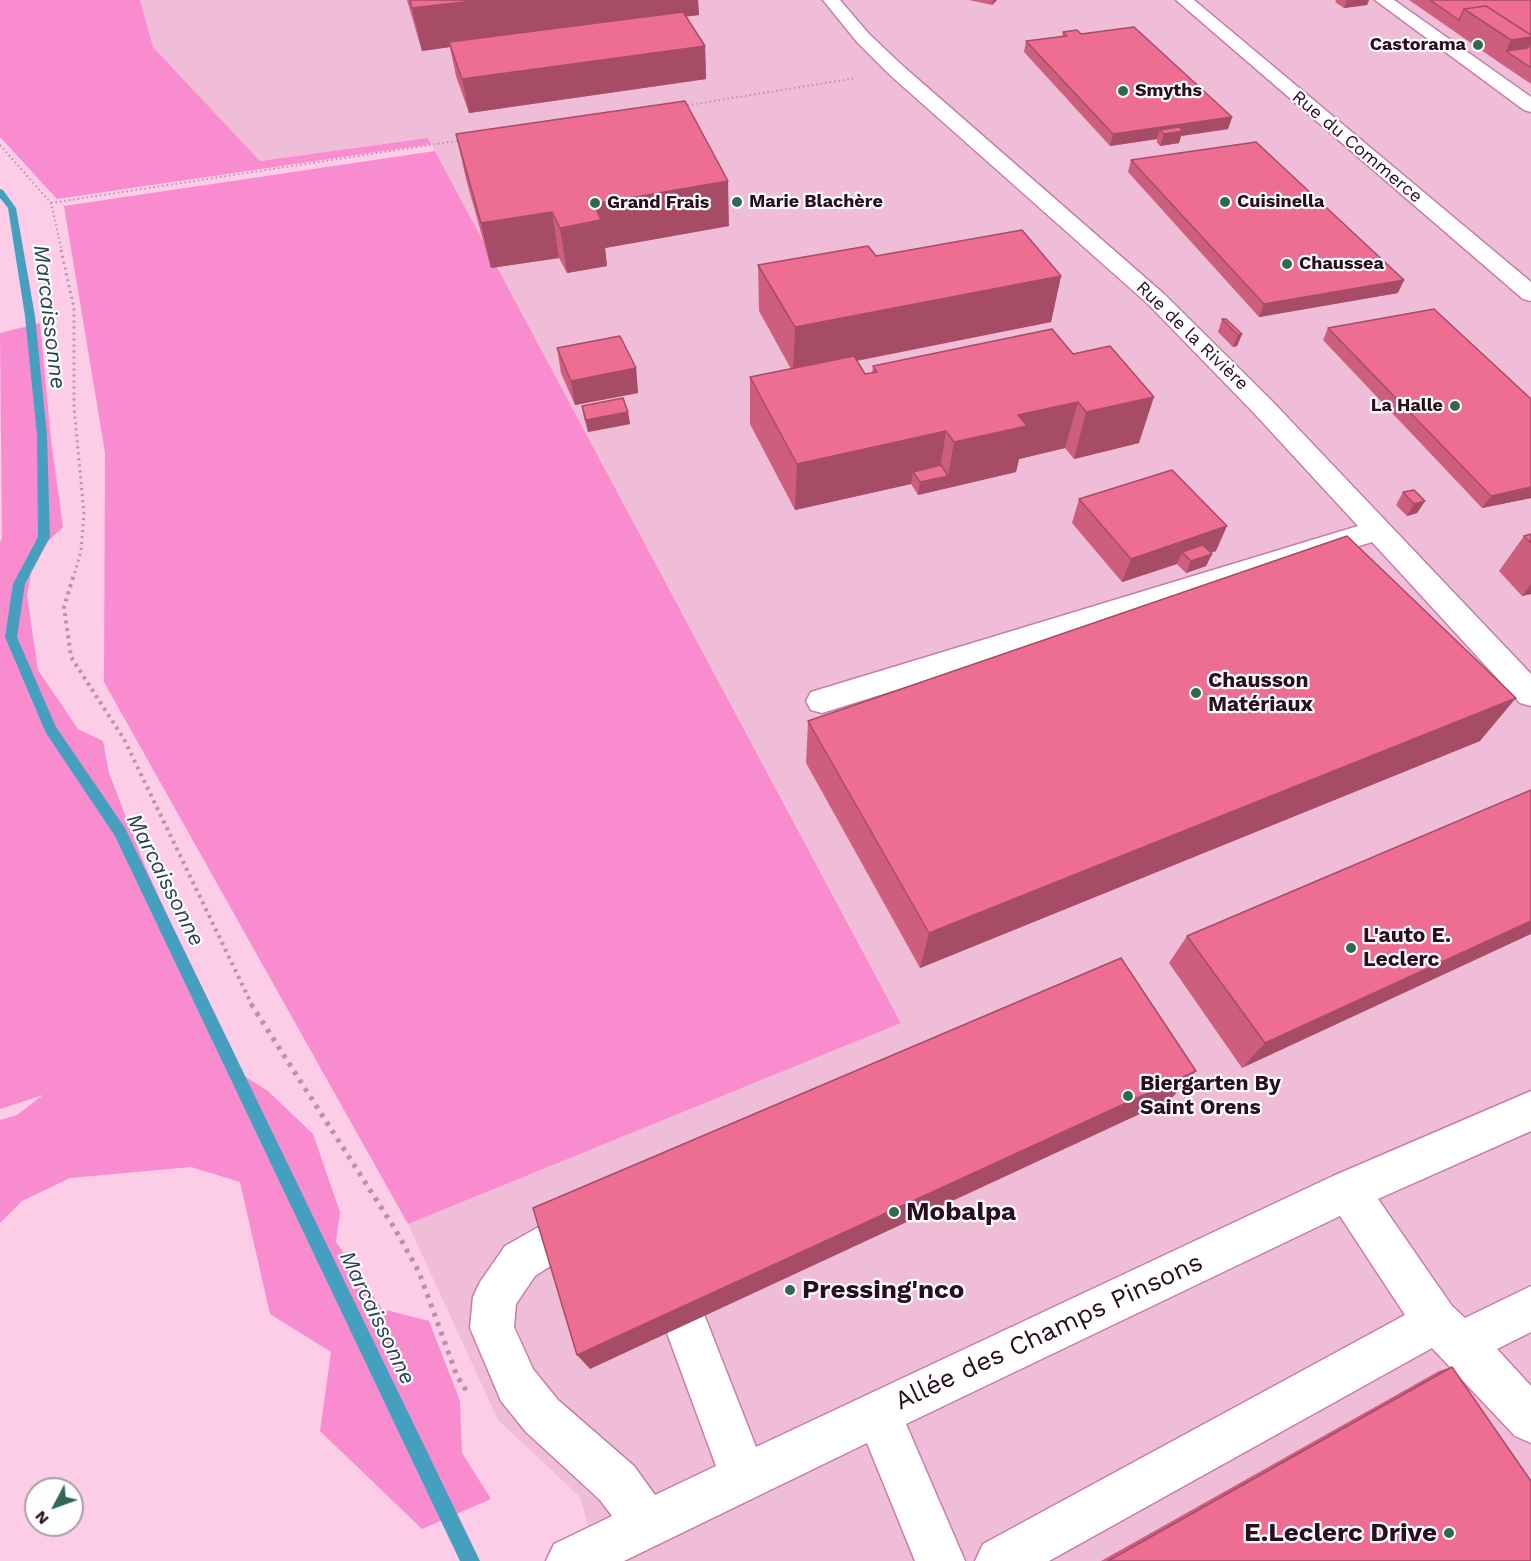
<!DOCTYPE html>
<meta charset="utf-8">
<style>
body{margin:0}
#map{position:relative;width:1531px;height:1561px;overflow:hidden;background:#fdcde8;font-family:"Work Sans",sans-serif}
canvas{display:block}
.north{position:absolute;left:24px;top:1477px;width:60px;height:60px;box-sizing:border-box;background:#fefefe;border:2px solid #a99ea5;border-radius:50%;rotate:229deg;font-size:16px;font-weight:700;line-height:24px;text-align:center;color:#290e1f}
.north::after{content:'';display:block;margin:auto;width:21px;height:27px;background:#306951;clip-path:polygon(50% 0,100% 100%,50% 72%,0 100%)}
</style>
<div id="map">
<canvas width="1531" height="1561"></canvas>
<div class="north">N</div>
</div>
<script>
const c = document.querySelector('canvas').getContext('2d');
c.lineJoin = 'round';
function fillPath(path, color) { c.fillStyle = color; c.fill(path, 'evenodd'); }
function stroke(path, color, width, dash) { c.strokeStyle = color; c.lineWidth = width; c.lineCap = dash ? 'butt' : 'round'; c.setLineDash(dash || []); c.stroke(path); }
function label(font, color, halo, rows, align = 'center') {
  c.font = font + ' "Work Sans",sans-serif'; c.lineWidth = 4.5; c.setLineDash([]); c.textBaseline = 'middle'; c.strokeStyle = halo; c.fillStyle = color; for (const [text, x, y, turn = 0] of rows) {
    c.save(); c.translate(x, y); c.rotate((+turn || 0) * Math.PI / 180); c.textAlign = isNaN(turn) ? turn : align; if (halo) c.strokeText(text, 0, 0); c.fillText(text, 0, 0); c.restore();
  }
}
const built = new Path2D(`
 M140 0H1531V1561H598L580 1497 498 1420 408 1224 901 1022 428 138 260 161 153 47Z`);
const green = new Path2D(`
 M0 0H140L153 47 260 161 428 138 431 144 57 199 0 137Z
 M435 151 901 1023 408 1224 104 682 105 453 64 206Z
 M40 323 51 440 63 527 34 555 27 596 38 670 78 729 103 741 109 773 145 866 238 1072 268 1091 313 1134 340 1212 336 1242 382 1309 429 1321 460 1401 462 1453 491 1499 422 1529 320 1431 331 1352 270 1314 240 1182 191 1167 70 1178 22 1201 0 1223V1120L17 1115 43 1095 0 1109V543L2 538 0 333Z`);
const stream = new Path2D(`
 M0 189 3 190 16 208 35 316 47 435 50 537 25 584 17 637 56 727 125 828 480 1561H460L115 836 46 733 5 637 13 584 38 537 37 435 25 316 8 208 0 198Z`);
const pathFar3 = new Path2D(`
 M683 106 856 78
 M0 145 51 203 62 252
 M51 203 462 140`);
const pathFar2 = new Path2D(`
 M61 250 74 308V406L84 514 81 551 73 579`);
const pathFar1 = new Path2D(`
 M73 577 64 607 71 657 124 739 252 1005`);
const path = new Path2D(`
 M251 1004 395 1229 419 1272 457 1376 469 1395`);
const minor = new Path2D(`
 M823 0H840L869 34 904 67 1164 294 1271 400 1531 674V706L1520 703 1372 542 822 713 811 710 806 701 811 692 1358 526 1253 412 1148 304 890 75 857 42Z
 M1176 0H1194L1531 282V301L1523 299Z
 M1375 0H1394L1531 97V112L1524 110Z
 M1531 1091V1131L1378 1199 1452 1306 1465 1318 1531 1286V1332L1497 1349 1531 1386V1443L1515 1436 1432 1348 1049 1561H975L983 1544 1405 1315 1340 1216 906 1424 965 1561H915L867 1443 624 1561H546L554 1544 612 1516 600 1500 526 1432 501 1401 470 1328 473 1297 480 1282 505 1246 551 1220 566 1226 572 1241 566 1256 535 1276 516 1304 514 1327 533 1369 558 1400 634 1466 655 1495 716 1466 664 1325 670 1309 686 1303 702 1309 756 1447 1333 1176Z`);
const wall = new Path2D(`
 M407 0H698L699 15 686 16 705 46 706 79 469 113 456 76 450 47 422 51Z
 M969 0H997L992 5Z
 M1336 0H1369L1367 5 1344 8 1335 2Z
 M1409 0H1531V84L1500 63Z
 M1063 32 1081 34 1232 117 1228 129 1181 136 1179 143 1160 146 1157 142V139L1110 146 1024 52 1026 41 1062 36Z
 M456 134 729 226 605 248 607 266 567 273 559 258 491 268 466 179Z
 M1131 160 1398 293 1259 317 1128 172Z
 M876 256 1061 276 1051 322 857 361 865 374 872 373 873 366 1052 329 1139 443 1074 459 1065 448 1019 459 1016 472 918 495 911 484 795 510 750 424V377L791 369 759 311 758 265Z
 M1222 319 1242 334 1237 346 1233 347 1218 332Z
 M1328 328 1531 399V498L1482 508 1323 340Z
 M557 348 636 368 638 393 575 405 561 373Z
 M582 406 628 412 630 424 588 432 584 418Z
 M1403 492 1425 501 1417 513 1407 516 1396 505Z
 M1079 499 1216 551 1210 553 1212 554 1206 566 1186 573 1177 564 1122 582 1072 523Z
 M1531 534V594L1522 596 1499 571 1524 536Z
 M808 721 1480 741 920 968 806 763Z
 M1531 790 1242 1068 1169 963 1187 936Z
 M1452 1367 1531 1561H1101L1439 1371Z`);
const shadedWall = new Path2D(`
 M481 0H698L699 15 451 47 449 42 450 47 422 51 412 8Z
 M993 0H997L992 5Z
 M1347 0H1369L1367 5 1344 8Z
 M1531 37V41L1522 60 1506 51 1511 40Z
 M705 46 706 79 469 113 462 79Z
 M1232 117 1228 129 1181 136 1179 143 1160 146 1164 134 1160 130 1157 139 1110 146 1113 134Z
 M728 181 729 226 605 248 607 266 567 273 560 228 594 204Z
 M552 212 559 258 491 268 481 223Z
 M1061 276 1051 322 793 373 795 327Z
 M1404 280 1398 293 1259 317 1264 304Z
 M1242 334 1237 346 1233 347 1238 335Z
 M636 368 638 393 575 405 571 381Z
 M1154 397 1139 443 1074 459 1086 412Z
 M1078 402 1065 448 1019 459 1016 472 918 495 920 482 948 476 954 442 1018 415Z
 M628 412 630 424 588 432 586 420Z
 M946 431 939 477 913 472 911 484 795 510 797 464Z
 M1531 487V498L1482 508 1491 496Z
 M1425 501 1417 513 1407 516 1414 504Z
 M1227 526 1216 551 1189 560 1182 552 1177 564 1122 582 1131 559Z
 M1212 554 1206 566 1186 573 1191 561Z
 M1531 584V594L1522 596Z
 M1516 698 1480 741 920 968 929 933Z
 M1531 921V934L1242 1068 1265 1043Z
 M1196 1071 1170 1100 590 1369 577 1355Z`);
const building = new Path2D(`
 M410 0H481L412 8Z
 M1430 0H1531V35L1486 6 1464 9 1459 20Z
 M1486 6 1531 35V37L1511 40 1464 9Z
 M683 12 705 46 462 79 449 42Z
 M1134 27 1232 117 1113 134 1026 41 1067 36 1063 32 1077 30 1081 34Z
 M1531 41V68L1506 51 1528 48Z
 M685 101 728 181 594 204 601 220 560 228 552 212 481 223 456 134Z
 M1179 127 1183 131 1164 134 1160 130Z
 M1256 142 1404 280 1264 304 1131 160Z
 M1022 230 1061 276 795 327 758 265 868 246 876 256Z
 M1434 309 1531 399V487L1491 496 1328 328Z
 M1222 319H1226L1242 334 1238 335Z
 M1052 329 1073 354 1110 346 1154 397 1086 412 1078 402 1018 415 1027 426 954 442 946 431 797 464 750 377 854 356 865 374 877 372 873 366Z
 M620 336 636 368 571 381 557 348Z
 M623 398 628 412 586 420 582 406Z
 M941 465 948 476 920 482 913 472Z
 M1172 470 1227 526 1131 559 1079 499Z
 M1414 490 1425 501 1414 504 1403 492Z
 M1531 534V543L1524 536Z
 M1347 536 1516 698 929 933 808 721Z
 M1203 545 1212 554 1191 561 1182 552Z
 M1531 790V921L1265 1043 1187 936Z
 M1121 958 1196 1071 577 1355 533 1208Z
 M1452 1367 1531 1481V1561H1108Z`);
const markers = [
 [1478,45,6,"#306951"],
 [1123,91,6,"#306951"],
 [737,202,6,"#306951"],
 [1225,202,6,"#306951"],
 [595,203,6,"#306951"],
 [1287,264,6,"#306951"],
 [1455,406,6,"#306951"],
 [1196,693,6,"#306951"],
 [1351,948,6,"#306951"],
 [1128,1096,6,"#306951"],
 [894,1212,6,"#306951"],
 [790,1290,6,"#306951"],
 [1449,1533,6,"#306951"]
];
const farPoinames = [
 ["Castorama",1466,45,"right"],
 ["Smyths",1135,91],
 ["Marie Blachère",749,202],
 ["Cuisinella",1237,202],
 ["Grand Frais",607,203],
 ["Chaussea",1299,264],
 ["La Halle",1443,406,"right"]
];
const farStreetnames = [
 ["Rue du Commerce",1357,147,40],
 ["Rue de la Rivière",1192,336,44]
];
const poiNames = [
 ["Chausson",1208,681],
 ["Matériaux",1208,705],
 ["L'auto E.",1363,936],
 ["Leclerc",1363,960],
 ["Biergarten By",1140,1084],
 ["Saint Orens",1140,1108]
];
const waterNames = [
 ["Marcaissonne",49,317,83],
 ["Marcaissonne",165,880,63],
 ["Marcaissonne",377,1318,64]
];
const nearPoinames = [
 ["Mobalpa",906,1212],
 ["Pressing'nco",802,1290],
 ["E.Leclerc Drive",1437,1533,"right"]
];
const nearStreetnames = [
 ["Allée des Champs Pinsons",1049,1332,-25]
];
fillPath(built, '#f0bdd9');
fillPath(green, '#f88cce');
fillPath(stream, '#45a0c0');
stroke(minor, '#c77ea9', 3);
stroke(pathFar3, '#bb91a9', 2, [1.5, 3]);
stroke(pathFar2, '#bb91a9', 3, [2, 4]);
stroke(pathFar1, '#bb91a9', 4, [3, 4.5]);
stroke(path, '#bb91a9', 5, [4, 6]);
fillPath(minor, '#fff');
fillPath(wall, '#cd5e7e');
fillPath(shadedWall, '#a74c66');
fillPath(building, '#ee6d92');
stroke(building, '#a74c66', 1.5);
for (const [x, y, r, color] of markers) { const dot = new Path2D(); dot.arc(x, y, r, 0, 2 * Math.PI); c.fillStyle = color; c.fill(dot); stroke(dot, '#fefefe', 2); }
label('bold 18px', '#290e1f', '#fefefe', farPoinames, 'left');
label('18px', '#290e1f', '#fefefe', farStreetnames);
label('bold 21px', '#290e1f', '#fefefe', poiNames, 'left');
label('italic 22px', '#27444e', '#fefefe', waterNames);
label('bold 26px', '#290e1f', '#fefefe', nearPoinames, 'left');
label('26px', '#290e1f', '#fefefe', nearStreetnames);
</script>
